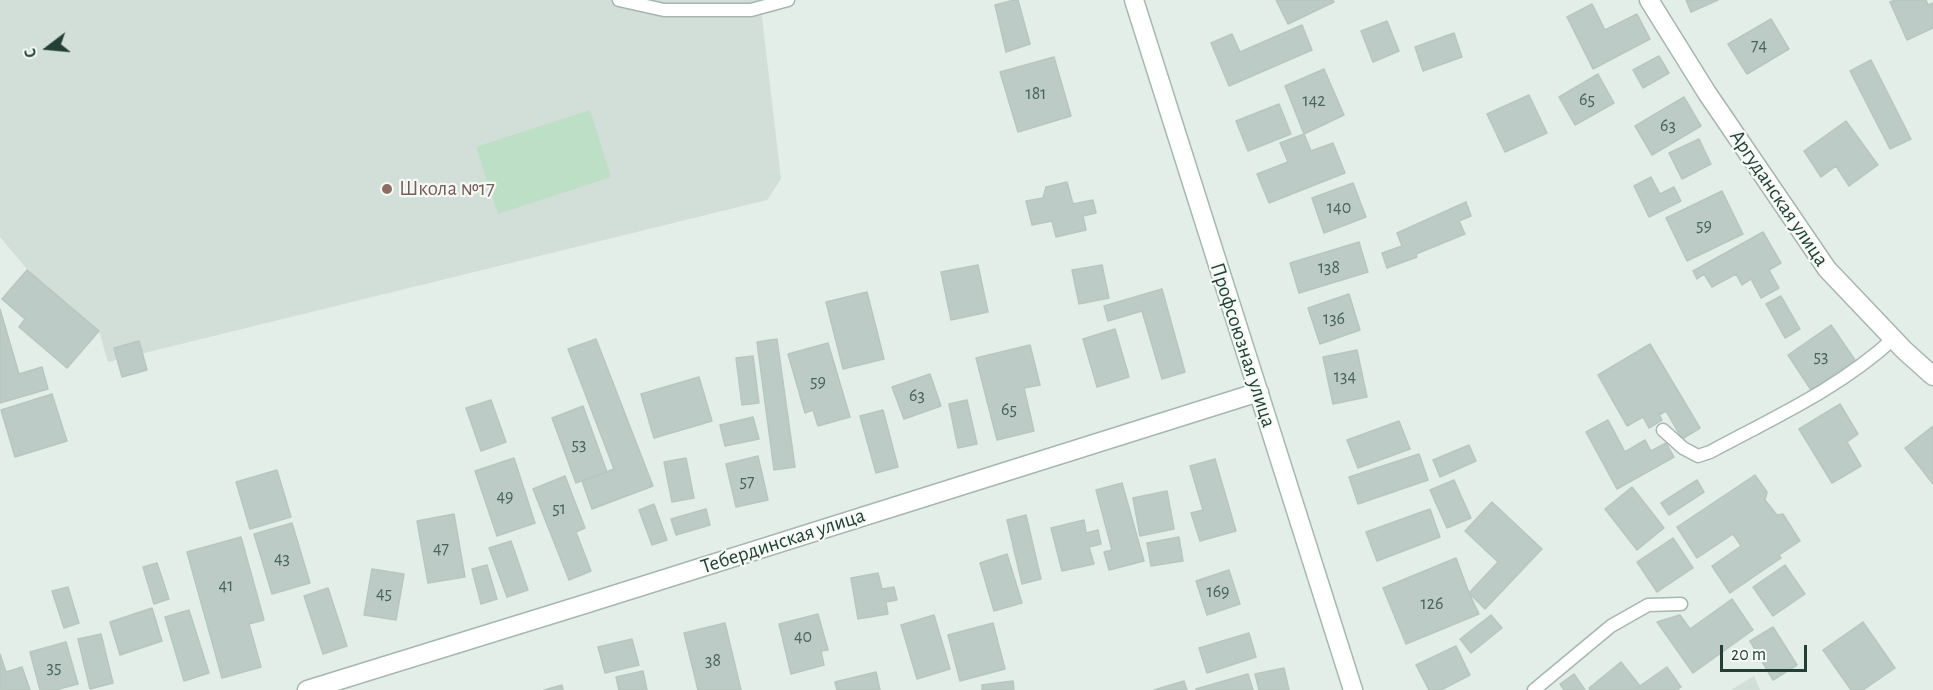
<!DOCTYPE html>
<meta charset="utf-8">
<style>
body{margin:0}
#map{position:relative;width:1933px;height:690px;overflow:hidden;background:#e4eee9;font-family:"Alegreya Sans",sans-serif}
canvas{display:block}
.north{position:absolute;left:18px;top:18px;width:60px;height:60px;-webkit-text-stroke:4px #f5faf7;paint-order:stroke;rotate:254deg;font-size:16px;font-weight:700;line-height:24px;text-align:center;color:#234037}
.north::after{content:'';display:block;margin:auto;width:21px;height:27px;background:#234037;clip-path:polygon(50% 0,100% 100%,50% 72%,0 100%)}
.scale{position:absolute;left:1720px;top:645px;width:87px;height:27px;box-sizing:border-box;border:3px solid #234037;border-top:0;padding-left:8px;font-size:18px;line-height:21px;white-space:nowrap;color:#234037;-webkit-text-stroke:4px #f5faf7;paint-order:stroke}
</style>
<div id="map">
<canvas width="1933" height="690"></canvas>
<div class="north">С</div>
<div class="scale">20 m</div>
</div>
<script>
const c = document.querySelector('canvas').getContext('2d');
c.lineJoin = 'round';
function fillPath(path, color) { c.fillStyle = color; c.fill(path, 'evenodd'); }
function stroke(path, color, width, dash) { c.strokeStyle = color; c.lineWidth = width; c.lineCap = dash ? 'butt' : 'round'; c.setLineDash(dash || []); c.stroke(path); }
function label(font, color, halo, rows, align = 'center') {
  c.font = font + ' "Alegreya Sans",sans-serif'; c.lineWidth = 4.5; c.setLineDash([]); c.textBaseline = 'middle'; c.strokeStyle = halo; c.fillStyle = color; for (const [text, x, y, turn = 0] of rows) {
    c.save(); c.translate(x, y); c.rotate((+turn || 0) * Math.PI / 180); c.textAlign = isNaN(turn) ? turn : align; if (halo) c.strokeText(text, 0, 0); c.fillText(text, 0, 0); c.restore();
  }
}
const built = new Path2D(`
 M0 0H760L781 179 767 200 108 362 99 331 31 274 0 237Z
 M1754 676 1760 690H1731Z`);
const green = new Path2D(`
 M590 110 611 177 498 214 476 147Z`);
const building = new Path2D(`
 M1014 0H1018L1030 44 1006 52 995 5Z
 M1276 0H1333L1334 2 1288 24Z
 M1686 0H1718L1691 12Z
 M1895 0H1926L1928 5 1933 3V28L1907 40 1890 2Z
 M1592 4 1605 30 1637 14 1650 39 1593 69 1567 17Z
 M1771 19 1789 49 1747 74 1728 44Z
 M1387 21 1399 51 1373 62 1361 31Z
 M1302 25 1312 50 1229 86 1211 43 1232 34 1240 52Z
 M1454 33 1462 57 1423 71 1415 47Z
 M1659 56 1669 73 1643 88 1633 70Z
 M1054 57 1071 116 1018 132 1000 72Z
 M1871 60 1911 139 1890 149 1850 71Z
 M1324 69 1344 115 1304 134 1285 86Z
 M1598 74 1614 103 1575 125 1559 97Z
 M1529 95 1547 133 1505 152 1487 114Z
 M1684 97 1701 126 1652 155 1635 126Z
 M1279 104 1291 134 1248 151 1236 121Z
 M1846 121 1878 165 1849 186 1836 166 1821 177 1804 151Z
 M1304 134 1311 151 1333 143 1345 173 1269 203 1257 174 1288 162 1280 143Z
 M1699 139 1711 164 1682 179 1669 153Z
 M1651 177 1660 194 1674 187 1681 201 1649 217 1634 186Z
 M1067 182 1073 204 1093 200 1096 213 1083 216 1086 230 1056 237 1052 221 1032 225 1026 201 1043 198 1046 187Z
 M1353 183 1366 217 1324 233 1312 198Z
 M1722 191 1743 234 1687 261 1666 218Z
 M1466 202 1471 216 1459 221 1465 234 1416 254 1417 257 1387 268 1382 253 1402 246 1397 233Z
 M1763 232 1781 263 1769 270 1779 288 1761 298 1751 279 1742 285 1736 274 1712 287 1704 274 1697 279 1693 271Z
 M1359 242 1368 272 1299 293 1290 263Z
 M978 265 988 312 951 320 941 272Z
 M1102 265 1109 298 1079 304 1072 270Z
 M27 270 99 331 67 368 19 327 25 319 2 299Z
 M1162 289 1185 372 1162 379 1142 311 1108 321 1104 306Z
 M867 292 884 359 843 369 826 302Z
 M1349 294 1360 330 1320 344 1308 308Z
 M1781 296 1800 329 1785 338 1766 304Z
 M0 309 19 374 42 367 48 389 0 403Z
 M1831 325 1855 360 1811 390 1788 355Z
 M1115 329 1129 377 1097 387 1083 339Z
 M596 339 653 486 592 509 582 481 614 469 568 349Z
 M777 339 795 467 774 470 757 342Z
 M139 341 147 370 122 377 114 348Z
 M828 343 850 417 818 426 813 410 805 413 788 354Z
 M1650 344 1700 428 1682 439 1666 411 1659 415 1662 420 1649 428 1643 417 1627 426 1598 375Z
 M1030 345 1040 385 1024 388 1034 431 997 440 976 358Z
 M1357 350 1367 397 1333 404 1323 357Z
 M753 356 759 403 742 405 736 358Z
 M930 374 941 406 904 419 892 387Z
 M699 377 712 421 654 438 641 394Z
 M52 394 67 441 15 457 1 410Z
 M491 400 506 442 481 451 466 408Z
 M967 400 977 444 958 448 949 404Z
 M1840 404 1858 434 1847 442 1861 466 1832 483 1799 429Z
 M583 406 607 472 576 483 552 418Z
 M883 410 898 467 876 473 860 416Z
 M753 417 759 439 725 446 720 425Z
 M1608 420 1625 452 1645 440 1651 451 1666 443 1674 457 1617 489 1586 432Z
 M1399 421 1410 449 1358 468 1347 440Z
 M1933 426V484L1905 448Z
 M1469 445 1476 461 1440 477 1433 460Z
 M1419 454 1428 480 1358 504 1349 477Z
 M758 456 768 500 736 507 726 464Z
 M514 458 535 523 497 536 475 471Z
 M686 458 694 498 672 502 664 462Z
 M1215 459 1236 531 1200 541 1191 513 1203 510 1190 466Z
 M277 470 291 517 250 529 236 482Z
 M1755 475 1767 492 1765 500 1777 515 1783 514 1800 541 1779 555 1781 558 1730 593 1712 566 1741 546 1733 534 1697 558 1677 527Z
 M565 476 585 528 576 532 591 571 569 580 533 489Z
 M1454 480 1471 518 1447 528 1430 490Z
 M1697 480 1704 492 1669 515 1661 503Z
 M1122 483 1144 561 1109 570 1104 552 1112 550 1096 490Z
 M1632 487 1664 528 1637 550 1605 509Z
 M1167 491 1174 529 1140 536 1133 498Z
 M1492 502 1542 549 1485 609 1469 593 1498 562 1465 531Z
 M654 504 667 540 652 545 639 510Z
 M706 509 710 525 676 535 671 519Z
 M1430 509 1440 537 1377 561 1366 532Z
 M454 514 465 577 428 583 417 521Z
 M1026 515 1041 579 1022 584 1007 520Z
 M1084 520 1086 533 1098 530 1101 544 1089 547 1094 564 1062 571 1051 528Z
 M292 523 310 583 272 594 254 534Z
 M241 537 264 620 249 624 261 667 222 678 187 552Z
 M1179 537 1183 561 1151 566 1147 543Z
 M1673 538 1693 568 1657 592 1637 562Z
 M511 541 528 590 507 597 489 548Z
 M1007 554 1022 603 994 611 980 563Z
 M1456 558 1469 593 1479 614 1406 644 1383 588Z
 M157 563 169 599 154 604 143 567Z
 M487 565 497 599 481 604 472 569Z
 M1785 565 1805 594 1773 616 1753 587Z
 M372 569 404 574 396 620 364 615Z
 M1229 570 1240 604 1207 615 1196 581Z
 M878 573 882 589 894 587 897 600 886 602 888 614 858 619 851 578Z
 M68 587 79 623 64 628 52 591Z
 M328 588 347 646 323 654 304 596Z
 M1732 599 1753 630 1693 673 1657 622 1680 615 1690 629Z
 M152 608 162 641 120 655 110 622Z
 M189 610 209 673 184 681 165 617Z
 M818 614 828 650 821 651 824 665 791 674 779 624Z
 M934 615 950 669 917 679 901 625Z
 M1491 615 1502 628 1471 653 1460 639Z
 M1863 622 1895 668 1863 690H1851L1823 650Z
 M725 623 741 690H698L684 633Z
 M993 623 1005 669 960 681 948 635Z
 M1773 627 1797 665 1773 680 1750 641Z
 M1249 633 1256 657 1207 673 1199 648Z
 M101 634 113 683 90 689 78 639Z
 M632 639 639 665 605 673 598 647Z
 M66 642 78 684 55 690H40L30 652Z
 M1456 646 1470 675 1441 690H1429L1416 665Z
 M0 654 6 672 22 667 30 690H0Z
 M1621 662 1640 686 1634 690H1590L1589 688Z
 M1667 667 1681 687 1677 690H1634Z
 M1284 668 1289 690H1259L1255 674Z
 M643 671 647 690H619L616 677Z
 M876 672 880 690H837L835 682Z
 M1248 674 1253 690H1196V689Z
 M1574 674 1585 690H1564L1560 684Z
 M1013 681 1014 690H982V685Z
 M1184 681 1187 690H1154Z
 M562 685 563 690H544Z`);
const lane = new Path2D(`
 M619 0 664 10H751L788 0
 M1663 430 1683 448 1698 456 1710 452C1773 418 1840 388 1893 339
 M1534 690 1611 626 1648 605 1681 604`);
const street = new Path2D(`
 M1649 0 1707 93 1827 269 1904 350 1933 376
 M307 690C625 593 941 491 1259 392`);
const secondary = new Path2D(`
 M1134 0 1353 690`);
const markers = [
 [387,189,6,"#8d6e63"]
];
const numberNames = [
 ["74",1759,46],
 ["181",1036,94],
 ["65",1587,100],
 ["142",1314,101],
 ["63",1668,126],
 ["140",1339,208],
 ["59",1704,226],
 ["138",1329,268],
 ["136",1334,319],
 ["53",1821,357],
 ["134",1345,377],
 ["59",818,382],
 ["63",917,396],
 ["65",1009,410],
 ["53",579,445],
 ["57",747,482],
 ["49",505,497],
 ["51",559,509],
 ["47",441,549],
 ["43",282,559],
 ["41",226,586],
 ["169",1218,592],
 ["45",384,594],
 ["126",1432,604],
 ["40",803,637],
 ["38",713,661],
 ["35",54,668]
];
const educationNames = [
 ["Школа №17",399,189]
];
const streetNames = [
 ["Аргуданская улица",1779,198,56],
 ["Профсоюзная улица",1243,345,72],
 ["Тебердинская улица",783,541,-18]
];
fillPath(built, '#d2ded8');
fillPath(green, '#bddfc5');
fillPath(building, '#bccbc5');
stroke(building, '#b6c7c0', 1.5);
stroke(lane, '#a6b6b0', 15);
stroke(street, '#a6b6b0', 21);
stroke(secondary, '#a2bab0', 21);
stroke(lane, '#fff', 12);
stroke(street, '#fff', 18);
stroke(secondary, '#fff', 18);
for (const [x, y, r, color] of markers) { const dot = new Path2D(); dot.arc(x, y, r, 0, 2 * Math.PI); c.fillStyle = color; c.fill(dot); stroke(dot, '#f5faf7', 2); }
label('18px', '#49635a', null, numberNames);
label('21px', '#785e54', '#f5faf7', educationNames, 'left');
label('21px', '#234037', '#f5faf7', streetNames);
</script>
